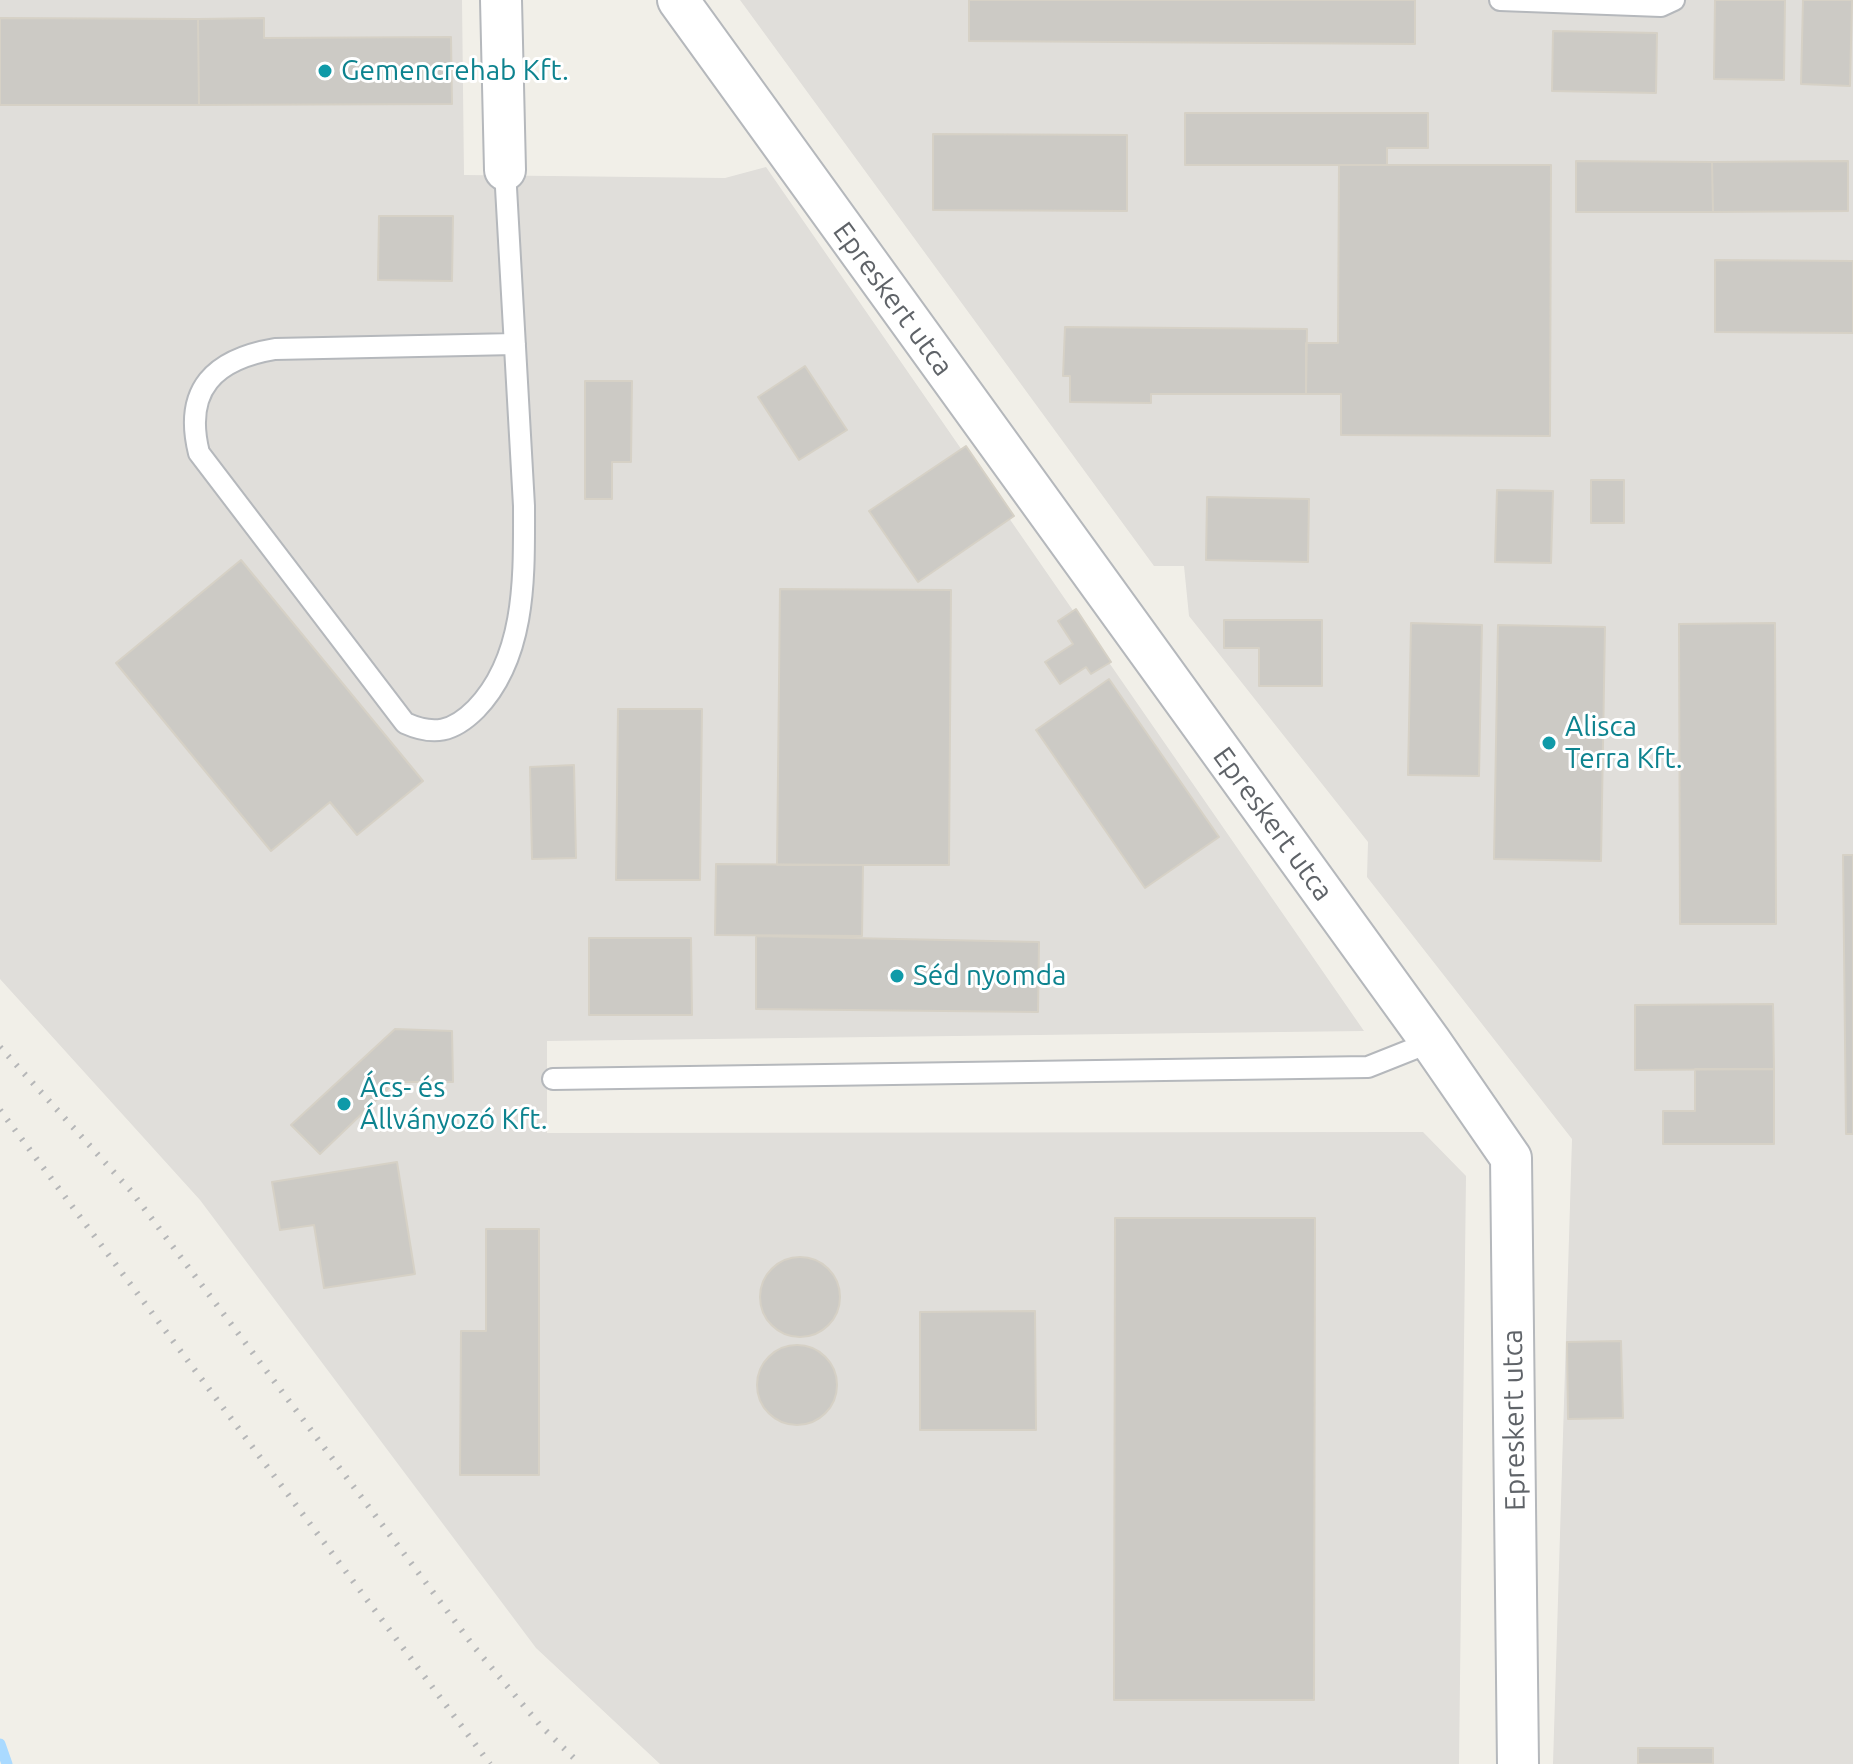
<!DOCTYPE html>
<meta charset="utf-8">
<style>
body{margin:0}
canvas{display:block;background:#f1efe8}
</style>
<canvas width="1853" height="1764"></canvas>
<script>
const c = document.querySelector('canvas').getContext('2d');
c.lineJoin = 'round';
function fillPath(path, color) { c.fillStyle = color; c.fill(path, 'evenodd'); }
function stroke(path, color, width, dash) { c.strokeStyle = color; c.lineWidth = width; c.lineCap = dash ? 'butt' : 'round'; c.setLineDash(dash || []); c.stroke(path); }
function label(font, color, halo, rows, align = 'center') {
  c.font = font + ' Ubuntu,sans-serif'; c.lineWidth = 6; c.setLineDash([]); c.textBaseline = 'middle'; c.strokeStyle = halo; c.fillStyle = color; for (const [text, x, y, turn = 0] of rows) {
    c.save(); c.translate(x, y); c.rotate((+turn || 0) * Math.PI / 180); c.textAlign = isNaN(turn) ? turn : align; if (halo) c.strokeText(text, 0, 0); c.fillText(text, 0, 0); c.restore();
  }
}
const industrial = new Path2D(`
 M0 0H462L464 175 725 178 766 167 1364 1031 547 1041V1133L1423 1132 1466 1176 1459 1764H660L536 1648 200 1200 0 979Z
 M740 0H1853V1764H1553L1572 1139 1367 877 1368 842 1189 616 1184 566H1154Z`);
const stream = new Path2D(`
 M0 1744 7 1764`);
const building = new Path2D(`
 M969 0H1415V44L969 41Z
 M1715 0H1785L1784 80 1714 79Z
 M1803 0H1852L1850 86 1801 84Z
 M0 18 198 19 199 105H0Z
 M264 18V38L451 37 452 104 199 105 198 19Z
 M1553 31 1657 33 1656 93 1552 91Z
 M1185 113H1428V148H1387V165H1185Z
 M933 134 1127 135V211L933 210Z
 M1576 161 1712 162 1713 212H1576Z
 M1848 161V211L1713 212 1712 162Z
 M1339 165H1551L1550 436 1341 435V394H1306V343H1338Z
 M379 216H453L452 281 378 280Z
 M1715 260 1853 261V333L1715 332Z
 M1065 327 1307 329 1306 394H1151V403L1070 402V376H1063Z
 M805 366 847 430 799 460 758 397Z
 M585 381H632L631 462H612V499H585Z
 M966 446 1014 516 918 582 869 511Z
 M1591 480H1624V523H1591Z
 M1497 490 1553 491 1551 563 1495 562Z
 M1207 497 1309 499 1308 562 1206 560Z
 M241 560 423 781 357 835 330 802 271 851 116 663Z
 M780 589 951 590 949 865H777Z
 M1076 609 1111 662 1091 674 1086 667 1060 684 1045 662 1073 644 1058 621Z
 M1224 620H1322V686H1259V648H1224Z
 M1411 623 1482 625 1479 776 1408 775Z
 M1775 623 1776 924H1680L1679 624Z
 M1498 625 1605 627 1601 861 1494 859Z
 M1109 679 1219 837 1145 888 1036 730Z
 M618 709H702L700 880H616Z
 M574 765 576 858 532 859 530 767Z
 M1843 855H1853V1134H1846Z
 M716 864 863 865 862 936 715 935Z
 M756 936 1039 942 1038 1012 756 1009Z
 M589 938H691L692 1015H589Z
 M1773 1004 1774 1069 1635 1070V1005Z
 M395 1029 452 1031 453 1082H395L320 1154 291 1125Z
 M1695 1069H1774V1144H1663V1111H1695Z
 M397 1162 415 1274 324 1288 314 1225 280 1230 272 1182Z
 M1115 1218H1315L1314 1700H1114Z
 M486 1229H539V1475H460L461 1331H486Z
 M760 1297a40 40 0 1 1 80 0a40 40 0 1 1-80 0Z
 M1035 1311 1036 1430H920V1312Z
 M1621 1341 1623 1418 1568 1419 1567 1342Z
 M757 1385a40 40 0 1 1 80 0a40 40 0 1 1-80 0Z
 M1638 1748H1713V1764H1638Z`);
const service = new Path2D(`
 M1500 0 1661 6 1674 0
 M505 170 524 506C524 575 527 656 476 709 453 732 434 736 405 723L199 453C183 389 215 359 275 349L515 344
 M553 1079 1368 1067 1431 1042`);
const minor = new Path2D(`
 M501 0 505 170
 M678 0 1431 1042 1511 1158 1518 1764`);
const rail = new Path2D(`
 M0 1047 131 1191 475 1648 540 1725 580 1764
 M0 1110 490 1764`);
const markers = [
 [325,71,8,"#0f9aa8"],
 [1549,743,8,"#0f9aa8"],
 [897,976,8,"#0f9aa8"],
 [344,1104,8,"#0f9aa8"]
];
const cultureNames = [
 ["Gemencrehab Kft.",341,71],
 ["Alisca",1565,727],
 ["Terra Kft.",1565,759],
 ["Séd nyomda",913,976],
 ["Ács- és",360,1088],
 ["Állványozó Kft.",360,1120]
];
const streetNames = [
 ["Epreskert utca",893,299,54],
 ["Epreskert utca",1273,824,54],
 ["Epreskert utca",1514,1420,-91]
];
fillPath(industrial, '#e0deda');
stroke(stream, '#aadaff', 11);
fillPath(building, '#cccac5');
stroke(building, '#d6d1c6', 2);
stroke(service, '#b5b8bc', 24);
stroke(minor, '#b5b8bc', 44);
stroke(service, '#fff', 20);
stroke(minor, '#fff', 40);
stroke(rail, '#b6b7b8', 6, [2, 10]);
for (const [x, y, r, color] of markers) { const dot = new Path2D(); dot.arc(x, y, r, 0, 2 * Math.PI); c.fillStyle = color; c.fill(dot); stroke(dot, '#fff', 3); }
label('28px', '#0d838f', '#fff', cultureNames, 'left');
label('28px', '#5f6368', '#fff', streetNames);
</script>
